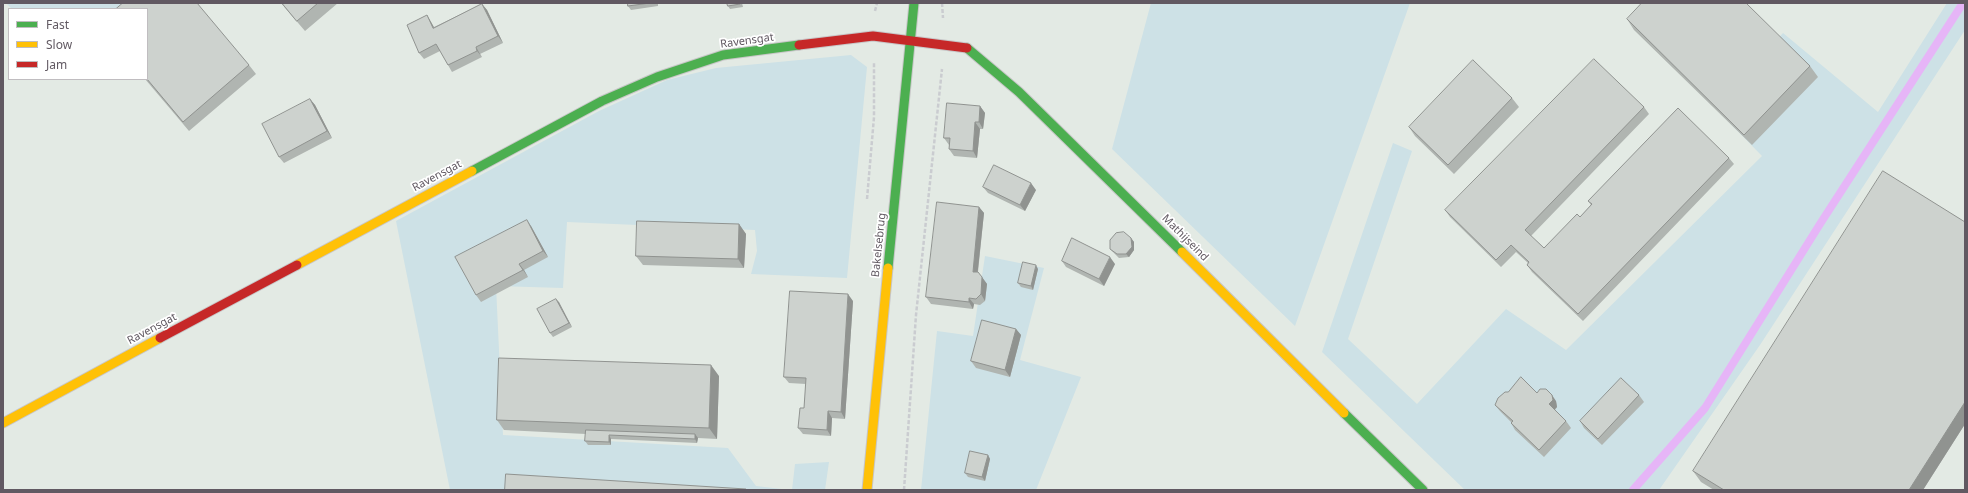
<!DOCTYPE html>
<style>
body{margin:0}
#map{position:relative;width:1968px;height:493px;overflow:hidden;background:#e3eae4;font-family:"Noto Sans",sans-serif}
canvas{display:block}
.frame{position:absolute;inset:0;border:4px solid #615962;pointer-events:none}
.legend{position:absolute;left:8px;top:8px;width:140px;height:72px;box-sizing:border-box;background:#fff;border:1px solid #c0bdc0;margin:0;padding:5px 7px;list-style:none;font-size:12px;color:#615962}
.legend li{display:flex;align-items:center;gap:8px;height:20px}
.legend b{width:20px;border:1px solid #c0bdc0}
</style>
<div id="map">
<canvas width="1968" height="493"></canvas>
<div class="frame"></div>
<ul class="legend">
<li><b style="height:5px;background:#4caf50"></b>Fast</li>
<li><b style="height:5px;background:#ffc107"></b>Slow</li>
<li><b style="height:5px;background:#c62828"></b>Jam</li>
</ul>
</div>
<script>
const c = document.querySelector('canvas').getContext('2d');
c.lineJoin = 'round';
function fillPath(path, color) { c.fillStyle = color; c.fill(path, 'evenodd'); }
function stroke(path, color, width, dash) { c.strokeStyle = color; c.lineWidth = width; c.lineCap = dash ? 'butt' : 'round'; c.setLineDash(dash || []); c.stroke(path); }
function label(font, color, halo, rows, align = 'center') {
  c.font = font + ' "Noto Sans",sans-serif'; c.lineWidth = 3.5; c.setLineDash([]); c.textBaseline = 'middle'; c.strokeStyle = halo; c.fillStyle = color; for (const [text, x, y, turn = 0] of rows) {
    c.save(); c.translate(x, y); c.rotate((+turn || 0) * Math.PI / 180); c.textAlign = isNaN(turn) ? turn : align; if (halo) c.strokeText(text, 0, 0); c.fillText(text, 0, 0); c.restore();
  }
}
const green = new Path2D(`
 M6 3H139L132 9H12Z
 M1151 3H1410L1295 326 1112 149Z
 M1947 3H1965V30L1760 345 1659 490H1465L1322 352 1393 143 1412 151 1348 339 1417 404 1506 309 1566 350 1762 156 1714 107 1783 33 1878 112Z
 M851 55 867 67 847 278 751 274 757 251 755 230 567 222 563 288 496 286 503 435 728 448 756 486 790 490H450L396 221 599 111 667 80 716 68Z
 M985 256 1044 268 1020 360 1081 377 1036 490H921L937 331 973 336Z
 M829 462 825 490H792L795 464Z`);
const stream = new Path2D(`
 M1633 490 1705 408 1820 224 1963 3`);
const path = new Path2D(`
 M942 3 943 18
 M875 11 877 3
 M867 199 874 117V62
 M904 490 916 315 942 69`);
const fast = new Path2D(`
 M967 48 1019 92 1182 252
 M472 171 602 101 657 77 723 55 799 45
 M888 268 914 3
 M1344 413 1423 490`);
const slow = new Path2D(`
 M1182 252 1344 413
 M297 265 472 171
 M3 423 160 338
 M867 490 888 268`);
const jam = new Path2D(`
 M799 45 873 36 967 48
 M160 338 297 265`);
const wall = new Path2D(`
 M281 3H338L305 31Z
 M628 3H658V6L631 10 628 6Z
 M727 3H742L743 7 730 9 728 6Z
 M482 4 487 10 503 43 480 54 482 57 452 72 440 51 424 59 419 53 427 15 434 27Z
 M1627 19 1810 66 1818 77 1752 145 1634 30Z
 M249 65 256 74 189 131 145 79Z
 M1512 98 1519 107 1454 174 1415 136 1409 127Z
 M310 99 315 105 332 138 284 163 279 157Z
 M980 106 985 113 983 129H980L977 158 954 156 949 149V145L944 138Z
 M1644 107 1649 114 1531 236 1544 248 1580 217 1591 205 1588 201 1729 158 1734 164 1583 321 1532 272 1527 265 1528 263 1516 252 1501 267 1450 217 1445 210Z
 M983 187 1036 190 1025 211 988 193Z
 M979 207 984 213 978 272 987 284 985 301 980 305 974 304 973 309 931 304 926 297Z
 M1965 222V424L1923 490H1714L1701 482 1693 471Z
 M739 224 746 234 744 268 643 265 636 256Z
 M531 226 548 257 524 270 528 277 481 302 476 295Z
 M1131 238 1134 242V250L1129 257 1119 258 1110 249Z
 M1062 261 1115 264 1104 286 1066 267Z
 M1038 269 1033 290 1021 287 1018 283Z
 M556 299 572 327 553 337 550 333Z
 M853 301 845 419 832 418 831 436 803 434 798 428 804 408 806 384 789 383 784 377Z
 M1016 329 1021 335 1010 377 976 368 971 361Z
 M719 376 717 439 698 438 697 443 611 439V445H588L585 441 586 434 504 430 497 420Z
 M1639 395 1644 402 1602 445 1584 428 1580 421Z
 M1556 401 1557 407 1555 410 1566 421 1571 428 1544 457 1515 430 1511 423V422L1500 411 1495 405Z
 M988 455 990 459 985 481 968 477 965 473Z`);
const shadedWall = new Path2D(`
 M482 4 487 10 503 43 498 36Z
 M427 15 431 22 438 35 433 28Z
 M476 47 480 54 482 57 477 51Z
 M310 99 315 105 332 138 327 131Z
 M980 106 985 113 983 129 979 122Z
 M975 122 980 129 977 158 973 151Z
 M1031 183 1036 190 1025 211 1020 205Z
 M979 207 984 213 977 278 973 272Z
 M527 220 531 226 548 257 543 251Z
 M739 224 746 234 744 268 738 259Z
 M1131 238 1134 242V250L1129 257 1126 254Z
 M1110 257 1115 264 1104 286 1099 279Z
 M519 264 524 270 528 277 523 270Z
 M1036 265 1038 269 1033 290 1031 286Z
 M982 277 987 284 985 301 981 294Z
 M848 294 853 301 845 419 841 412Z
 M969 298 974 304 973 309 969 302Z
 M556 299 559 302 572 327 569 323Z
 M1016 329 1021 335 1010 377 1005 370Z
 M711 365 719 376 717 439 709 428Z
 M1552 395 1556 401 1557 407 1553 411 1549 404Z
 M1965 402V424L1923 490H1909Z
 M828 411 832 418 831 436 827 430Z
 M695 434 698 438 697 443 695 439Z
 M609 435 611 439V445L609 442Z
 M988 455 990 459 985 481 982 477Z`);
const building = new Path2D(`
 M123 3H197L249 65 183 122 147 79V9H116Z
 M282 3H318L297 21Z
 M628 3H650L628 6Z
 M727 3H740V4L728 6Z
 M1642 3H1746L1810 66 1744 135 1627 19Z
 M482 4 498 36 476 47 477 51 448 65 436 44 419 53 407 25 427 15 433 28Z
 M1594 59 1644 107 1525 230 1544 248 1577 214 1580 217 1592 204 1588 201 1678 108 1729 158 1578 314 1527 265 1529 262 1511 245 1496 260 1445 210Z
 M1473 60 1512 98 1448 165 1409 127Z
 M310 99 327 131 279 157 262 124Z
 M947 103 980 106 979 122H975L973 151 949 149 950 138H944Z
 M994 165 1031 183 1020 205 983 187Z
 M1883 171 1965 222V402L1909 490H1724L1693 471Z
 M937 202 979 207 973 272H978L982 277 981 294 976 299 969 298V302L926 297Z
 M527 220 543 251 519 264 523 270 476 295 455 257Z
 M637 221 739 224 738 259 636 256Z
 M1124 232 1131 238 1132 247 1126 254H1117L1110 249V240L1116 233Z
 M1072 238 1110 257 1099 279 1062 261Z
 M1023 262 1036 265 1031 286 1018 283Z
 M790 291 848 294 841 412 828 411 827 430 798 428 800 408H804L806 378 784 377Z
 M556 299 569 323 550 333 537 309Z
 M982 320 1016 329 1005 370 971 361Z
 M499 358 711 365 709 428 497 420Z
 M1521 377 1537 393 1540 389H1546L1552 395 1553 400 1549 404 1566 421 1539 450 1511 423 1513 421 1495 405 1498 398 1505 392H1508Z
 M1621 378 1639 395 1598 439 1580 421Z
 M586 430 695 434V439L609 435V442L585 441Z
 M970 451 988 455 982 477 965 473Z
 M506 474 746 489V490H505Z`);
const streetNames = [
 ["Ravensgat",747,41,-8],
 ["Ravensgat",437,176,-28],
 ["Mathijseind",1185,238,45],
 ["Bakelsebrug",879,245,-84],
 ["Ravensgat",152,329,-28]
];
fillPath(green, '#cde1e6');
stroke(stream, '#e6b5f7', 8);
stroke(fast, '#c7c6c7', 11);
stroke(slow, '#c7c6c7', 11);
stroke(jam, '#c7c6c7', 11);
stroke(path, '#caccd0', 2.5, [4, 2]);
stroke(fast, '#4caf50', 9);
stroke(slow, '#ffc107', 9);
stroke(jam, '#c62828', 9);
fillPath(wall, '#b0b5b1');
fillPath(shadedWall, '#909390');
fillPath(building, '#cdd2ce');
stroke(building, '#909390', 1);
label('11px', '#615962', '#fff', streetNames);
</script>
